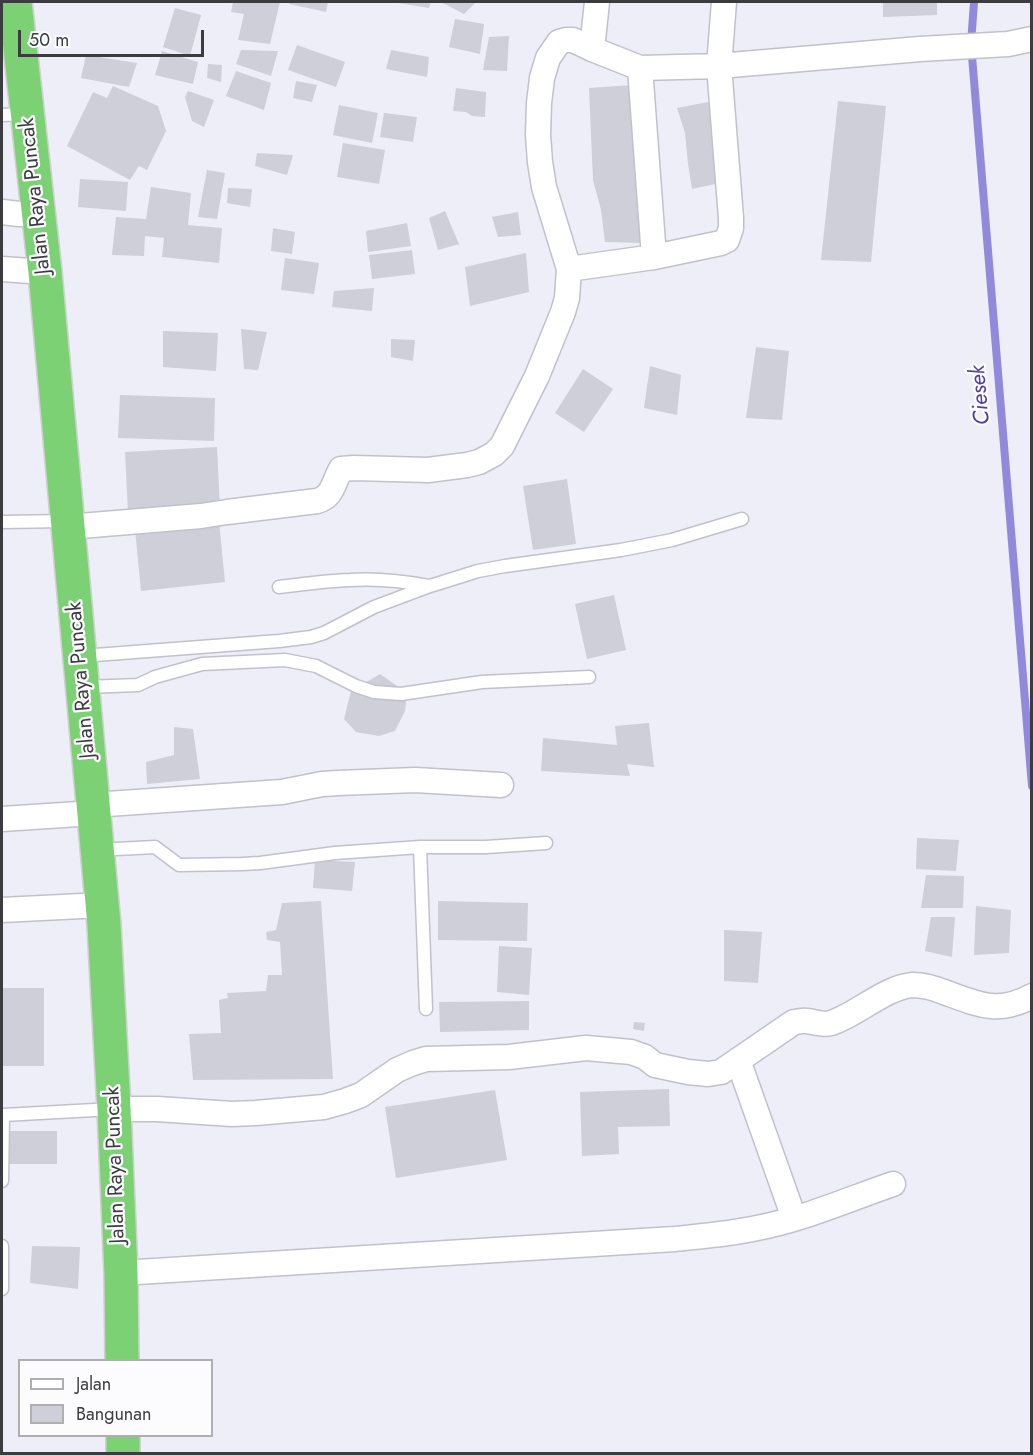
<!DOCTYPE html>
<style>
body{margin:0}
#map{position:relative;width:1033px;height:1455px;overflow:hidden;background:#eeeef9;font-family:Jost,sans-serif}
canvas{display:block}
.frame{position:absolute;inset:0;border:3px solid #3b3b40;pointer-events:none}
.legend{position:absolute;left:18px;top:1359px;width:195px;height:78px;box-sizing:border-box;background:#fcfcfe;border:2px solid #afafb2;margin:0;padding:8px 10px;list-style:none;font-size:18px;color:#3b3b40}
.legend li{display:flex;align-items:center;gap:12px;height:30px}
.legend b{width:30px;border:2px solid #afafb2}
.scale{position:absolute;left:18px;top:30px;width:186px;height:27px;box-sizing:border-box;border:3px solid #3b3b40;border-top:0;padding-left:8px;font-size:18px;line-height:21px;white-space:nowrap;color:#3b3b40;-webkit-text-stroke:4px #fcfcfe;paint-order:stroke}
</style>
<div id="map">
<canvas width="1033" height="1455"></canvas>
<div class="frame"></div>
<ul class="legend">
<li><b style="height:8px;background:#fff"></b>Jalan</li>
<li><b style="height:16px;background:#cfcfda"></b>Bangunan</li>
</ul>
<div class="scale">50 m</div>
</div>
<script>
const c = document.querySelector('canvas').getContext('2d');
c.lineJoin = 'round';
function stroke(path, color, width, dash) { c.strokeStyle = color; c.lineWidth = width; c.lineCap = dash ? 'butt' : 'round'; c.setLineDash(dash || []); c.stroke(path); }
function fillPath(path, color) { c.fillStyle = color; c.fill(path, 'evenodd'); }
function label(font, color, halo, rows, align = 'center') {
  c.font = font + ' Jost,sans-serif'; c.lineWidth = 4.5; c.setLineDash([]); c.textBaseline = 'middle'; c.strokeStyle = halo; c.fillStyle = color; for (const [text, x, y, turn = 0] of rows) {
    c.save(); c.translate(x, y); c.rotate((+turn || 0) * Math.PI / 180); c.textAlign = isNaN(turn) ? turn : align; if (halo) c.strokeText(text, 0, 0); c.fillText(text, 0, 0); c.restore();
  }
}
const stream = new Path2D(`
 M974 2 971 44 1032 786`);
const building = new Path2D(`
 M233 2H280L270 44 238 40 244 14 231 12Z
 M289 2H328L326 12 289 4Z
 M398 2H431L429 8 398 3Z
 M441 2H476L464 14Z
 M883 2H937V15L883 17Z
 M175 8 201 15 190 56 163 47Z
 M455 19 484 24 480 54 449 47Z
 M509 36 507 71 483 70 489 37Z
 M297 45 345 62 336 87 288 70Z
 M241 50 278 51 271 76 236 64Z
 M391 50 429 57 427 77 386 69Z
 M162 51 198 62 193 84 155 75Z
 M86 55 137 63 129 87 81 78Z
 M208 64 222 65 221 82 207 78Z
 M236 71 271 83 264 110 226 96Z
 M296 81 317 85 312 102 293 98Z
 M632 85 647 243 605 242 601 210 593 180 589 88Z
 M113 86 158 106 166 131 147 170 139 166 130 180 67 146 93 92 107 98Z
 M456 88 486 92 485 117 472 116 466 112 453 111Z
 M188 91 214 100 204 127 192 121 185 97Z
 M838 101 886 106 871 262 821 260Z
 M708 102 715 134 720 183 692 189 688 164 685 133 677 108Z
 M339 105 378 113 372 143 333 135Z
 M384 113 417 117 413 142 380 137Z
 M343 143 385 150 379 184 337 177Z
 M257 153 293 155 287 175 255 166Z
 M207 170 225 173 217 219 198 217Z
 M80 179 128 182 126 211 78 207Z
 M151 187 191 193 188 225 222 228 219 263 162 257 164 238 145 236 144 256 112 255 116 217 146 219Z
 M228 188 252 189 250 207 227 203Z
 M445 211 459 244 438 250 429 218Z
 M518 212 521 235 498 237 492 217Z
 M407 223 411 246 368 252 366 231Z
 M273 228 295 232 292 254 271 251Z
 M412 250 415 274 372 279 369 255Z
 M526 253 529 292 470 306 465 267Z
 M285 258 319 263 314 294 281 290Z
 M374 288 372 311 332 307 334 291Z
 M241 329 267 332 258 370 244 369Z
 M163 331 218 333 216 371 163 367Z
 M391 339 415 340 413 361 391 357Z
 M756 347 789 351 782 420 746 418Z
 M650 366 681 375 677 415 644 408Z
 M583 369 613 389 584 432 555 413Z
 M120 395 215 398 214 441 118 438Z
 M217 447 220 509 128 513 125 452Z
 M567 479 576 544 533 550 523 486Z
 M219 521 225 582 141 591 135 529Z
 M614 595 626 650 587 659 575 604Z
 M380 674 407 693 405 711 395 731 379 736 356 732 344 719 351 691Z
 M649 723 654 767 627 764 630 776 541 771 543 738 617 745 615 726Z
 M174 727 193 729 200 779 147 784 146 762 174 755Z
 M917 838 959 840 956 871 916 869Z
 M315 860 355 862 352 891 313 888Z
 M926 875 964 876 963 908H921Z
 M321 901 333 1079 193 1080 189 1034 221 1033 219 1000 228 998 227 993 266 991 268 975H282L280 942 267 940 266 932 276 930 282 903Z
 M438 901 528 903 527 941 438 940Z
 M976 906 1011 910 1009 953 974 955Z
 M931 917H955L952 957 925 951Z
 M724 930 762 932 758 983 724 981Z
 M499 946 532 948 529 995 497 992Z
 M2 988H44V1066H2Z
 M529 1001V1030L440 1032 439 1002Z
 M634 1022 645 1023 644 1031 633 1029Z
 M669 1089 670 1126 618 1127 619 1154 582 1156 580 1092Z
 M495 1090 507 1160 396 1178 385 1107Z
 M7 1131H57V1164H6Z
 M32 1246 80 1247 78 1289 30 1283Z`);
const lane = new Path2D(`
 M2 115 26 114
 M2 522 66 521
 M279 587C303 584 326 581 350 580 377 578 403 581 429 586
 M82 656 279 641 311 637 324 633 374 607 430 586 478 571 505 566 621 550 672 540 742 519
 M85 687 138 685 155 677 202 664 285 660 316 666 356 686 374 692 401 694 482 682 589 677
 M420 847 426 1009
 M97 850 155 847 179 865 242 864 260 863 335 853 420 847H486L546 843
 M2 1115H3L2 1181
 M3 1115 113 1109
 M2 1246V1289`);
const street = new Path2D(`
 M592 49 597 2
 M640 68 654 257
 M2 212 19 214 39 213
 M2 269 45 272
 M569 269 654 257 721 243 727 240 731 228V218L719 66 724 2
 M68 527 201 516 227 512 317 501C333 497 333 483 341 469L354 468 428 470 467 465 479 462 494 454 502 446 537 376 563 312 567 298 569 269 544 187 540 162 538 135 539 103 542 78 548 58 559 42 566 40H573L592 49 640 68 719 66 920 49 1008 44 1032 39
 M93 805 282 792 322 784 338 783 415 780 501 785
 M2 819 94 813
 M2 910 102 905
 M738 1060 794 1218
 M114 1109H157L232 1114 256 1113 324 1107 345 1101 361 1095 397 1070 413 1063 426 1059 509 1057 586 1048 631 1052 645 1057 655 1065 688 1072 708 1074 721 1072 794 1022C798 1022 803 1020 807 1021 816 1022 826 1026 834 1022 859 1013 886 987 913 985 924 985 934 988 944 992 977 1004 997 1015 1032 996
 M121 1273 675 1239C703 1236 730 1234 757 1228 804 1219 849 1199 893 1184`);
const highway = new Path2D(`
 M15 2 45 272 104 925 114 1109 121 1273 122 1360
 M123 1436V1454`);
const streetNames = [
 ["Jalan Raya Puncak",36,196,-96],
 ["Jalan Raya Puncak",82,680,-95],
 ["Jalan Raya Puncak",116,1165,-92]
];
const waterNames = [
 ["Ciesek",981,395,-95]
];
stroke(stream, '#9189dc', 8);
fillPath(building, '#cfcfda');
stroke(lane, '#c1c1cc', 15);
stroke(street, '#c1c1cc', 27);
stroke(highway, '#d0d0d1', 36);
stroke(lane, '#fff', 12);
stroke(street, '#fff', 24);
stroke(highway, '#7cd175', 33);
label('21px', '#3b3b40', '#fcfcfe', streetNames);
label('italic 22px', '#4f3e9f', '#fcfcfe', waterNames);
</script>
